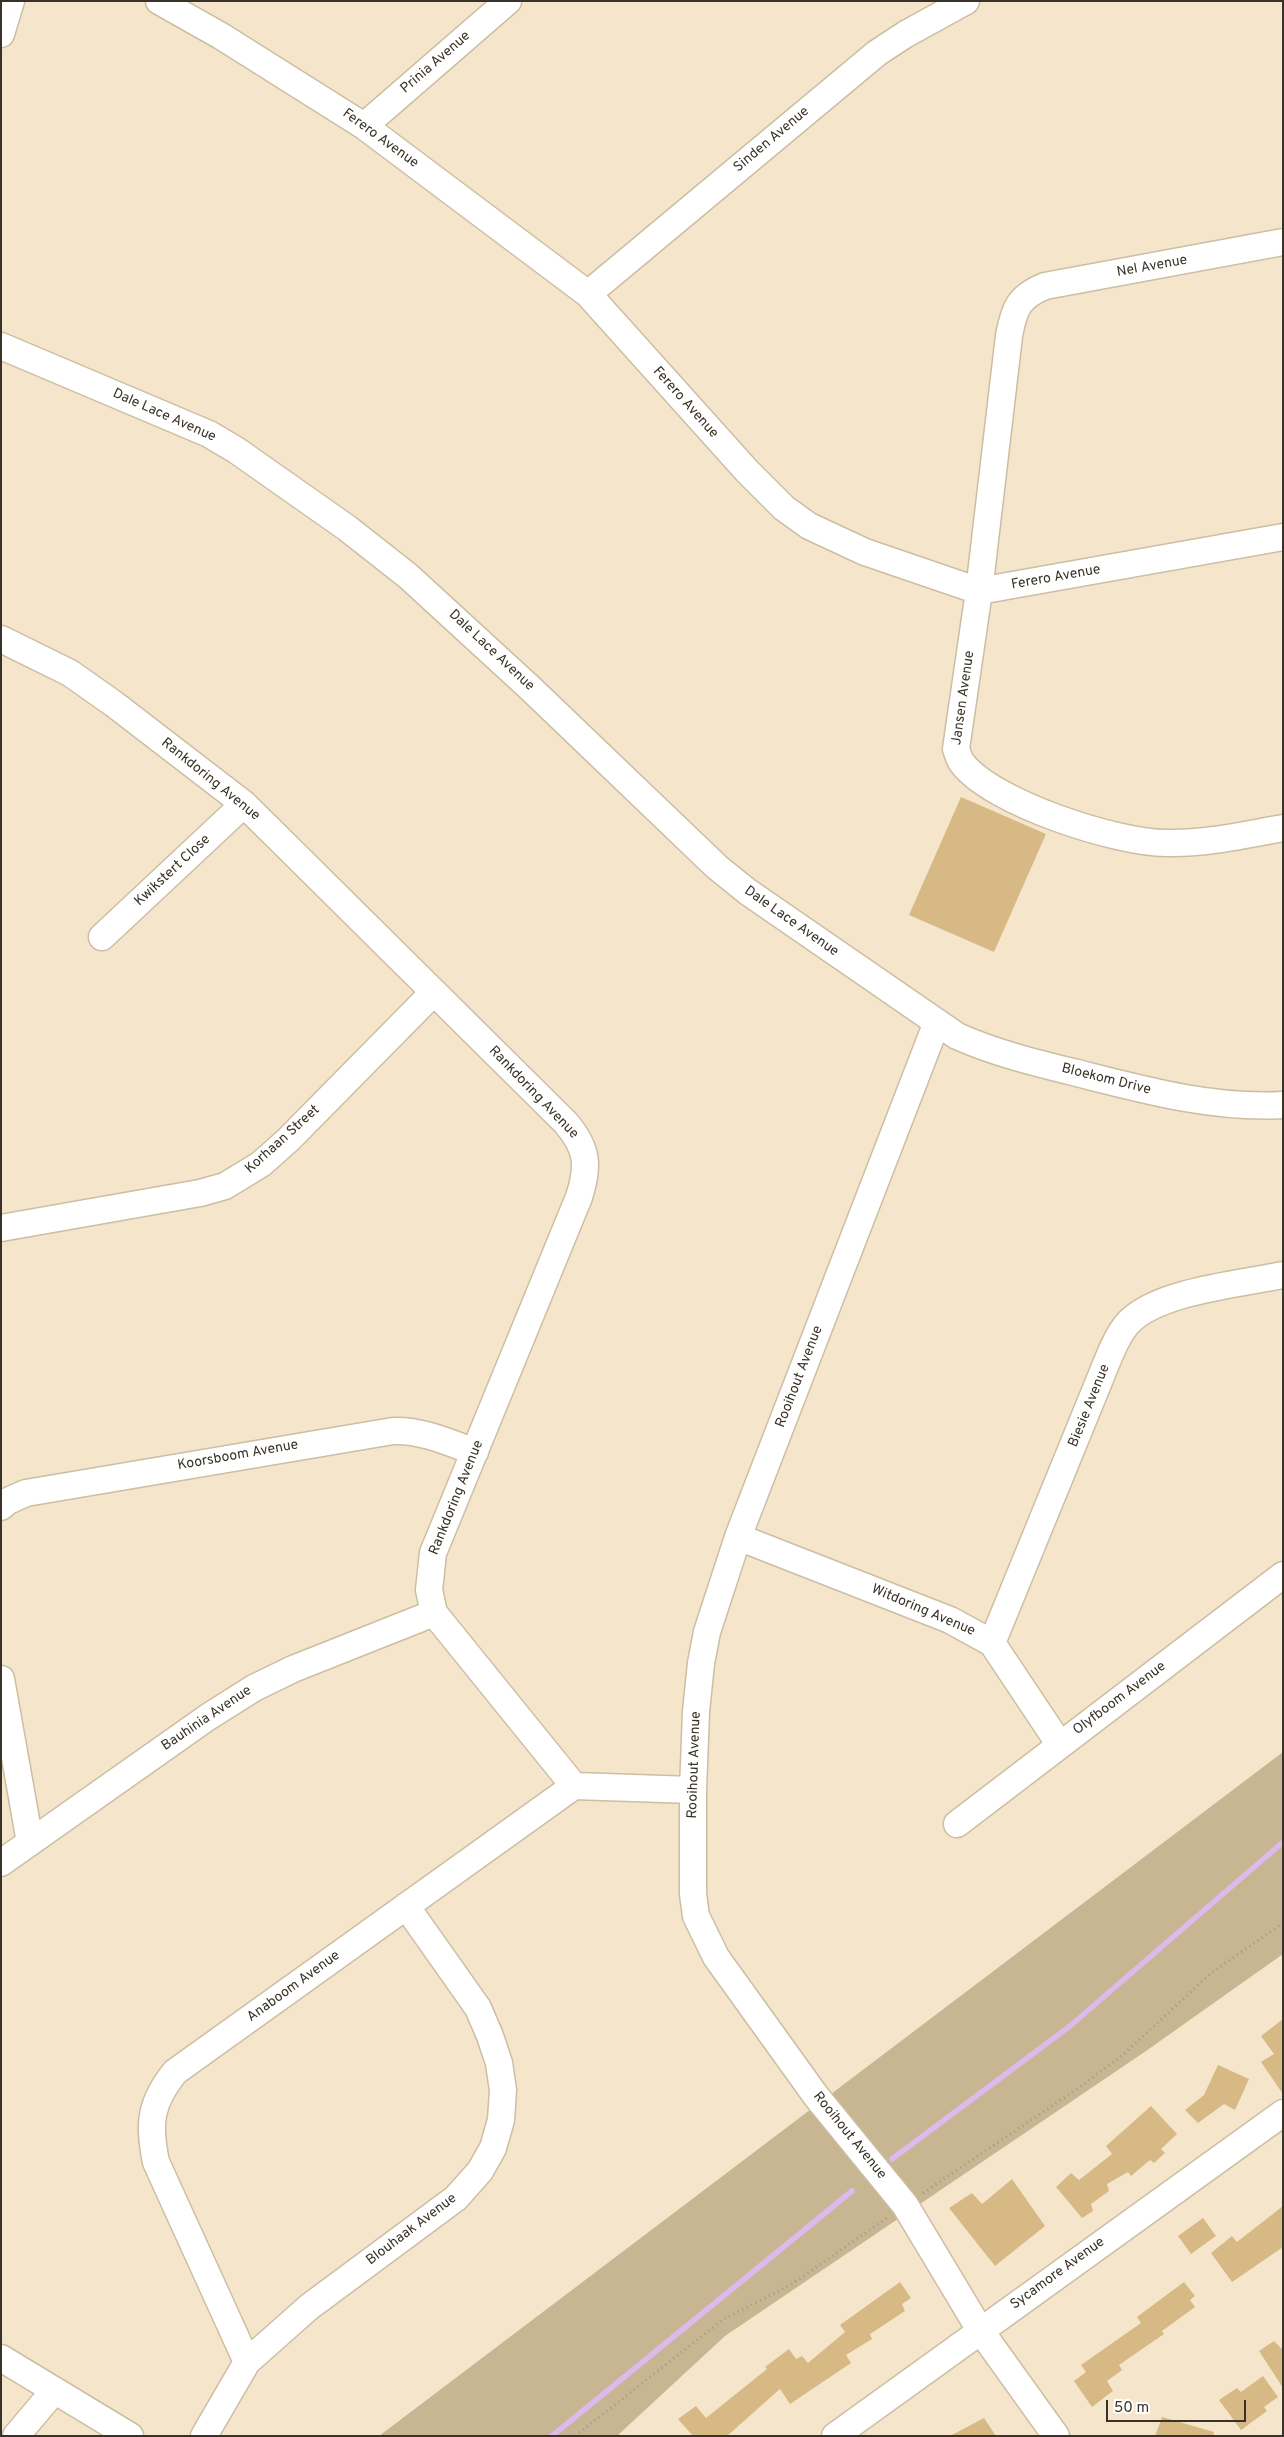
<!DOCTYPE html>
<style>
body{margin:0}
#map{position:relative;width:1284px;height:2437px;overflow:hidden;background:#f5e6cb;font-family:Overpass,sans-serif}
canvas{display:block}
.frame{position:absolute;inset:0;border:2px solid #383228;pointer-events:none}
.scale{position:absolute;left:1106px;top:2400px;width:140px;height:22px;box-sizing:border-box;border:2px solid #383228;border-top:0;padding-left:6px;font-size:15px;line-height:18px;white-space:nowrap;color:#383228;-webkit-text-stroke:4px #fff;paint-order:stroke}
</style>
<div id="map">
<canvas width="1284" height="2437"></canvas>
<div class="frame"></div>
<div class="scale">50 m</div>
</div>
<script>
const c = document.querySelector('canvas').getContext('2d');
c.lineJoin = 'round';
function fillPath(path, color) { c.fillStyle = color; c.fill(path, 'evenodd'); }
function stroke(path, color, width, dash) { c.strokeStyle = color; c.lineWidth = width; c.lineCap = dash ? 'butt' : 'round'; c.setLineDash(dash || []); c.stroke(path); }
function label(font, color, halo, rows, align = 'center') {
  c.font = font + ' Overpass,sans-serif'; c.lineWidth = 4; c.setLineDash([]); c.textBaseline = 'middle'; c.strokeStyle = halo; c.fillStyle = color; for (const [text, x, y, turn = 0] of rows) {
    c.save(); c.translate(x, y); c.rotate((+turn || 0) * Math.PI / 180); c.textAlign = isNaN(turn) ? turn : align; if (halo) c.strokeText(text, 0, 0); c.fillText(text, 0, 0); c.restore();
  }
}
const green = new Path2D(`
 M1283 1752V1954L1146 2051 725 2336 617 2436H379Z`);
const stream = new Path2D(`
 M892 2159 1070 2026 1283 1842
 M552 2436 852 2191`);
const building = new Path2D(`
 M961 797 1046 834 994 952 909 915Z
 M1283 2019V2094L1261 2062 1274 2054 1261 2036Z
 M1218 2065 1249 2079 1235 2110 1224 2104 1198 2123 1185 2110 1204 2095Z
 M1151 2106 1177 2134 1161 2149 1165 2153 1154 2163 1150 2160 1131 2176 1128 2172 1107 2184 1109 2191 1091 2204 1093 2211 1082 2218 1056 2187 1071 2173 1079 2180 1112 2154 1106 2146Z
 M1012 2179 1045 2226 995 2266 949 2208 972 2193 982 2204Z
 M1283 2206V2247L1232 2282 1211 2253 1232 2236 1237 2242Z
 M1203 2218 1216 2236 1191 2254 1178 2236Z
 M900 2282 911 2298 902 2304 905 2311 870 2334 872 2339 846 2355 851 2363 790 2404 780 2389 727 2436H693L678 2419 696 2406 706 2418 767 2369 765 2367 789 2349 796 2359 802 2356 808 2363 845 2332 840 2325Z
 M1184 2282 1195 2296 1190 2300 1195 2307 1162 2331 1164 2334 1119 2365 1122 2370 1107 2381 1113 2391 1092 2407 1074 2381 1086 2372 1081 2365 1141 2323 1137 2317Z
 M1274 2341 1283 2350V2388L1259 2351Z
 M1263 2376 1278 2397 1264 2407 1267 2411 1241 2430 1219 2400 1237 2388 1241 2392Z
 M1162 2417 1214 2432 1213 2436H1155Z
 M984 2418 996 2436H950Z`);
const path = new Path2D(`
 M923 2193 1080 2087 1125 2053 1210 1974 1283 1923
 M575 2436 724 2319 792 2284 887 2218`);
const minor = new Path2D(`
 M159 1 221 36 364 126 588 294 747 471 784 508 809 526 865 552 979 591 1283 537
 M1 34 11 1
 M364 126 508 1
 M1283 242 1045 286C1018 297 1014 309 1009 336L979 591 956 749C958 754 959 759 962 763 992 803 1117 843 1166 843 1206 844 1244 835 1283 828
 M588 294 877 53 906 34 966 1
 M1 346 209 434 236 450 347 528 408 576 529 687 717 867 748 892 957 1036C995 1053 1036 1063 1077 1073 1144 1090 1213 1109 1283 1105
 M1 639 70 673 114 704 244 804 566 1123C588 1149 589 1166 579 1197L433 1553 429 1590 434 1613 574 1786
 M102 937 244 804
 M937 1022 738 1537 707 1632 701 1663 696 1712 693 1790V1894L696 1916 716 1957 816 2096 905 2205 980 2330 1056 2436
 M1 1228 200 1193 225 1186 261 1164 288 1140 434 992
 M1 1507 8 1501 26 1493 393 1431C422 1430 448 1442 475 1452
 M738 1537 950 1620 992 1643 1060 1745
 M992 1643 1102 1374C1109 1357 1116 1337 1128 1323 1158 1291 1240 1284 1283 1275
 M1 1679 30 1842
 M957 1824 1283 1575
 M1 1863 208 1717 254 1688 293 1669 434 1613
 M1 2358 130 2436
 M247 2362 156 2162C148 2124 150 2103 175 2072L574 1786 693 1790
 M16 2436 54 2391
 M204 2436 247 2362 309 2307 456 2198 480 2171 493 2148 501 2120 503 2090 499 2063 490 2036 478 2008 406 1906
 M835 2436 1283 2113`);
const streetNames = [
 ["Prinia Avenue",436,63,-41],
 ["Ferero Avenue",380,139,36],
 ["Sinden Avenue",772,140,-40],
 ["Nel Avenue",1152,267,-10],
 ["Ferero Avenue",685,403,48],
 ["Dale Lace Avenue",164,416,24],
 ["Ferero Avenue",1056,578,-10],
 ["Dale Lace Avenue",491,651,43],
 ["Jansen Avenue",964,698,-82],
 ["Rankdoring Avenue",210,780,39],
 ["Kwikstert Close",173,871,-43],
 ["Dale Lace Avenue",791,922,35],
 ["Bloekom Drive",1106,1080,14],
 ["Rankdoring Avenue",533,1093,46],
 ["Korhaan Street",283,1140,-42],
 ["Rooihout Avenue",800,1377,-69],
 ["Biesie Avenue",1090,1406,-68],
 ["Koorsboom Avenue",238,1456,-10],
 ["Rankdoring Avenue",457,1498,-68],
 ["Witdoring Avenue",923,1611,23],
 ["Olyfboom Avenue",1120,1699,-37],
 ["Bauhinia Avenue",207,1719,-34],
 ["Rooihout Avenue",695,1765,-88],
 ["Anaboom Avenue",294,1987,-36],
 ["Rooihout Avenue",849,2136,51],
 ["Blouhaak Avenue",412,2230,-37],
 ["Sycamore Avenue",1058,2274,-36]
];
fillPath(green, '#c8b592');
stroke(stream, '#dcbaec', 5.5);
fillPath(building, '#d6b984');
stroke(minor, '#ccbea3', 29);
stroke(path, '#a49985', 3, [1, 4]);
stroke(minor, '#fff', 26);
label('14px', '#383228', '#fff', streetNames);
</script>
